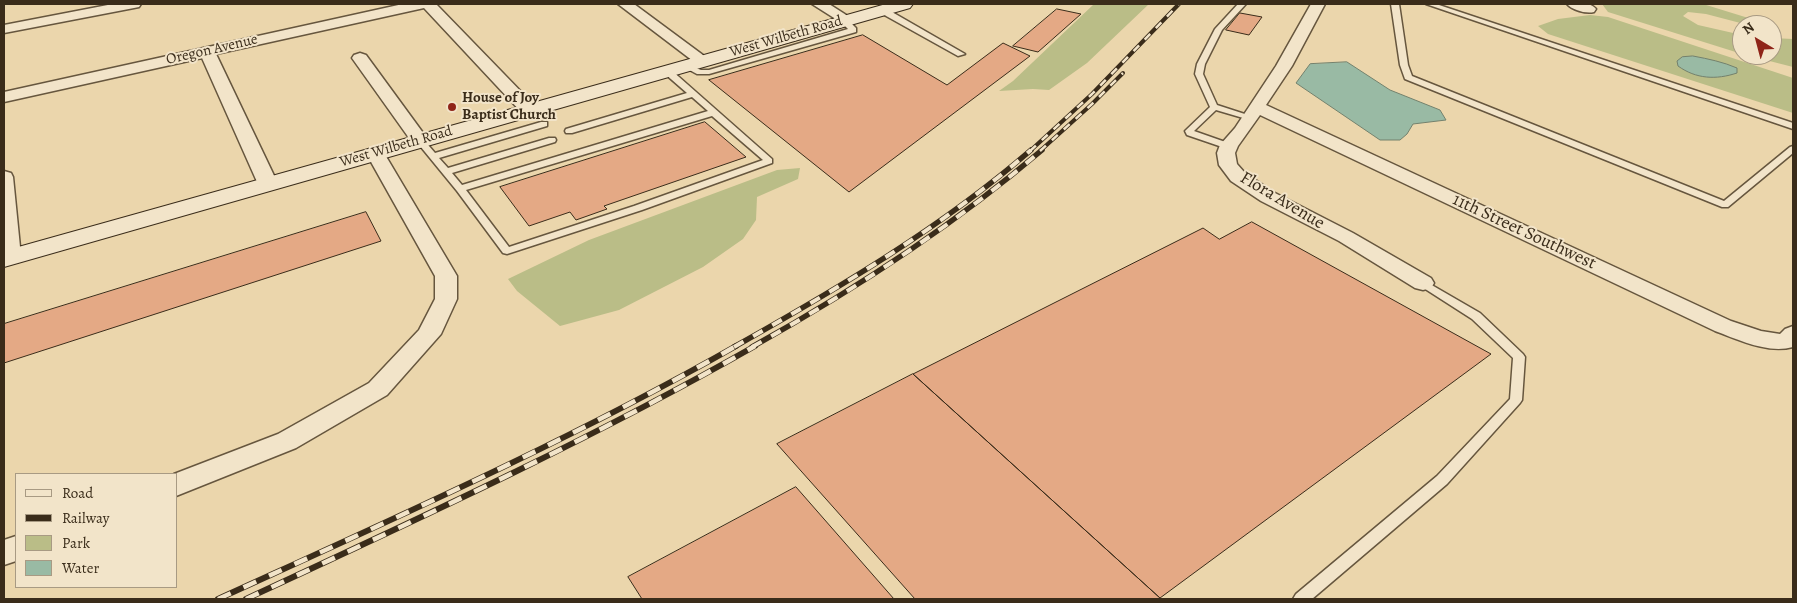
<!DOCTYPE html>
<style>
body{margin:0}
#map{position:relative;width:1797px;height:603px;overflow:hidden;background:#ebd6ac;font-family:Alegreya,serif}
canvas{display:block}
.frame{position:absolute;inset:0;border:5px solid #3a2c1a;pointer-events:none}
.legend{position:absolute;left:15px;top:473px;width:162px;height:115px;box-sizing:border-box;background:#f2e4c9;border:1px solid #a89a83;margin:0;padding:6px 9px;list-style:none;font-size:15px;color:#3a2c1a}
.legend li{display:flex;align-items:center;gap:10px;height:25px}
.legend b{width:25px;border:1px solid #a89a83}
.north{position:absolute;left:1732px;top:15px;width:50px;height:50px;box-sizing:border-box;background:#f2e4c9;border:1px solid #a89a83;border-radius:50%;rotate:323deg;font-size:14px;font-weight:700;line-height:20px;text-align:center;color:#3a2c1a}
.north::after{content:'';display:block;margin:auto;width:18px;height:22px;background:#8f2418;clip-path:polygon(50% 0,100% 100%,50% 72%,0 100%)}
</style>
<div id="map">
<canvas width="1797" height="603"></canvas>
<div class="frame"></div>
<ul class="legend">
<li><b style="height:6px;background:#f2e4c9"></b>Road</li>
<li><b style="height:6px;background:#3a2c1a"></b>Railway</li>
<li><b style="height:14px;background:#babd87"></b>Park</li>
<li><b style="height:14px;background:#99baa4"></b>Water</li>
</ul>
<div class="north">N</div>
</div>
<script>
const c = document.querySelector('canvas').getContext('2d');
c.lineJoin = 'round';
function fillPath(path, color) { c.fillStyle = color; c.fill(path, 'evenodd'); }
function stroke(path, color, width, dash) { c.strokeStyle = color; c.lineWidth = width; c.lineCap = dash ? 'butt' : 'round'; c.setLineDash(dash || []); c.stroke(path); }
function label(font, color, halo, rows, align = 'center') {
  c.font = font + ' Alegreya,serif'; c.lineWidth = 4; c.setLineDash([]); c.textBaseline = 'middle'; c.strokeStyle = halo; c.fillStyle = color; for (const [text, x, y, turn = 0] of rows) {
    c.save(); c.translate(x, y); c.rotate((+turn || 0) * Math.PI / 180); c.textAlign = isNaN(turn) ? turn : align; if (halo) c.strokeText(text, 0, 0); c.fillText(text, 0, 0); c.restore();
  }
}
const green = new Path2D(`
 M1091 4H1149L1087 63 1049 90 1033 89 999 91 1013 81 1093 5Z
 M1602 4H1703L1771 25H1748L1706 14 1688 12 1683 16 1698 25 1742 35V54L1608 12Z
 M1590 15 1608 17 1793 78V113L1548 34 1538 26 1558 19Z
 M1772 38 1793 39V67L1746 55H1772Z
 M800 168 798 179 757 197 756 220 743 239 703 267 619 310 560 326 517 291 508 279 589 240 777 170Z`);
const water = new Path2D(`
 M1693 56C1709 59 1723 62 1737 68V73C1716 80 1696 79 1678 66L1677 61 1682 57Z
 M1347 62 1390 90 1440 110 1446 120 1413 124 1407 134 1400 140H1380L1296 83 1310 64Z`);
const building = new Path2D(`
 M1057 9 1081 14 1038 52 1013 46Z
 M1240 13 1262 17 1249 35 1226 30Z
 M863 35 947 85 1003 43 1030 56 849 192 709 80Z
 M705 122 746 157 604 206 607 209 576 220 570 212 529 226 500 187Z
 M366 212 381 241 4 363V324Z
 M1252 222 1491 354 1160 598 913 374 1203 228 1219 239Z
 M913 374 1160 598 1158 599H915L777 444Z
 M796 487 894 599H642L628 577Z`);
const lane = new Path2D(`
 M1238 4H1246L1222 30 1205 64 1203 74 1217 105 1254 117 1250 120 1216 110 1194 131 1231 144V148L1228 149 1187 135 1185 131 1210 107 1195 74 1197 64 1215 29Z
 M1391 4H1399L1408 65 1412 76 1724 201 1790 147 1793 146V153L1728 207H1722L1405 79 1400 65Z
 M1426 4H1436L1793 123V129Z
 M879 8H885L965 54 958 56 879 12Z
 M841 19H847L856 28V32L709 74H697L682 66 686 64 701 70H709L848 29 840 21Z
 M664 69H670L772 159V163L642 210 507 254 503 253 457 191 416 141 420 138 423 139 435 153 541 122H547V126L439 158 448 168 549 138H555L556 140 555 142 452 173 462 185 708 111 692 97 572 133H566L565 131 566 129 687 93 664 73ZM712 116 763 160 634 206 509 247 466 190Z
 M1423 280 1480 313 1523 354 1525 357 1522 400 1520 403 1447 484 1312 599H1293L1296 594 1437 476 1510 399 1513 358 1472 319 1419 285 1418 283Z`);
const street = new Path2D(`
 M113 4H141L139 7 134 8 4 33V25Z
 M403 4H436L535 106 538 110 535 114 529 115 523 114 424 8 216 54 278 184 275 188 268 190 261 188 258 184 202 58 4 102V92Z
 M618 4H634L711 61 709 64H697Z
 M812 4H829L854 20 852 23H842Z
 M1311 4H1325L1292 66 1266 105 1731 321 1761 331 1780 334 1785 329 1793 326V347C1768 354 1739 340 1715 331L1260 115 1238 146 1235 153 1237 164 1245 173 1275 193 1353 233 1431 278 1434 283 1431 288 1423 290 1415 288 1339 241 1261 201 1231 181 1219 165 1217 153 1220 145 1235 128 1276 66Z
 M1567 4C1576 3 1589 1 1596 9L1594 12C1586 14 1572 10 1567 4Z
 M360 53 366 55 426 137 429 141 426 145 420 146 414 145 352 58 354 55Z
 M375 148 381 149 384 153 457 276V299L441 334 387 395 296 448 176 496V474H174L278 434 369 383 419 330 435 299V276L366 153 369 149Z
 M4 171 11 173 13 177 21 257 18 262 10 263 4 262Z
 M16 536V561L4 565V540Z`);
const secondary = new Path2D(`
 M886 4H913L910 8 4 267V251Z`);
const railFar2 = new Path2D(`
 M1030 151 1092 94 1179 4
 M1040 151 1092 104 1123 73`);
const railFar1 = new Path2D(`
 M734 347C837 289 941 228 1031 150
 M752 347C854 290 953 226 1042 150`);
const rail = new Path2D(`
 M218 599C393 519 569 441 736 346
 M246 599C418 519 590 440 755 346`);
const markers = [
 [452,107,5,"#8f2418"]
];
const farStreetnames = [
 ["West Wilbeth Road",786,37,-16],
 ["Oregon Avenue",212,50,-13],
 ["West Wilbeth Road",396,147,-16]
];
const farPoinames = [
 ["House of Joy",462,98],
 ["Baptist Church",462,115]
];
const streetNames = [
 ["Flora Avenue",1282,201,31],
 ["11th Street Southwest",1524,232,25]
];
fillPath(green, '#babd87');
fillPath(water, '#99baa4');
stroke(water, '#73816d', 1);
fillPath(building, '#e4a985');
stroke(building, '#3a2c1a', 1);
stroke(lane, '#66563e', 3);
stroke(street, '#66563e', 3);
stroke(secondary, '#3a2c1a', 2);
fillPath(lane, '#f2e4c9');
fillPath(street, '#f2e4c9');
fillPath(secondary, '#f2e4c9');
stroke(railFar2, '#3a2c1a', 4);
stroke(railFar1, '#3a2c1a', 5.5);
stroke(rail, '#3a2c1a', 6);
stroke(railFar2, '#f2e4c9', 2.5, [8]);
stroke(railFar1, '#f2e4c9', 4, [11]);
stroke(rail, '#f2e4c9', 4.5, [14]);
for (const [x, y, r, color] of markers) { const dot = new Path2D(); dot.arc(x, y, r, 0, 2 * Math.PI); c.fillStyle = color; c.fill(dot); stroke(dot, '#f2e4c9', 2); }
label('15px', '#3a2c1a', '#f2e4c9', farStreetnames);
label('bold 15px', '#3a2c1a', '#f2e4c9', farPoinames, 'left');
label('18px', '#3a2c1a', '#f2e4c9', streetNames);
</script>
